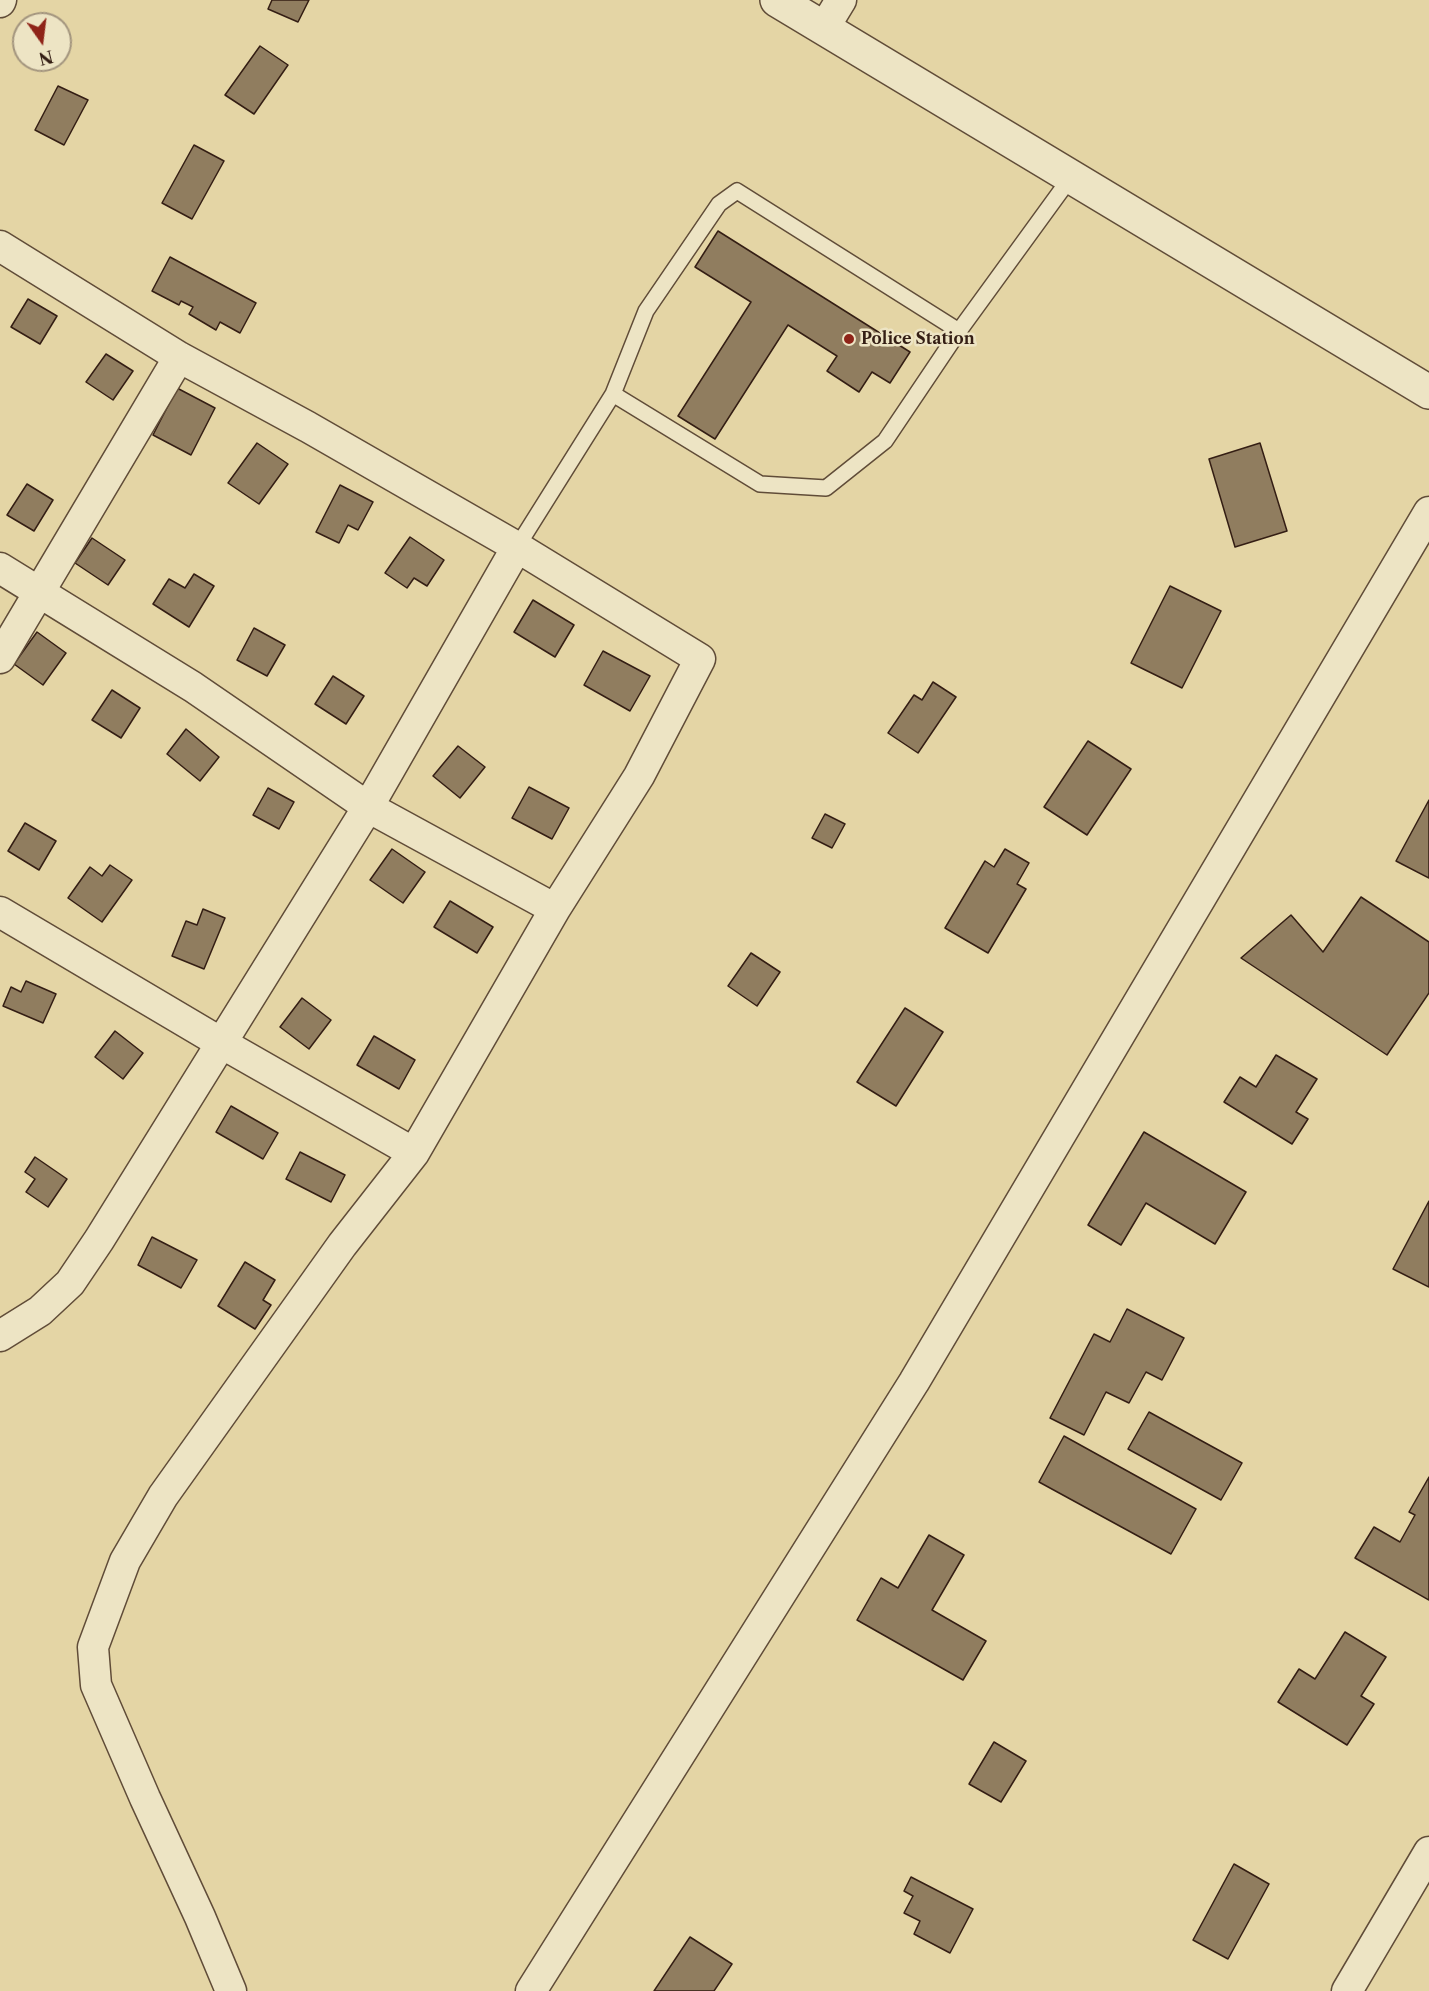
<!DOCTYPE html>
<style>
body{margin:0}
#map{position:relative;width:1429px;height:1991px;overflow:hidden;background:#e4d5a5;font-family:"Libre Caslon Text",serif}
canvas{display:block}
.north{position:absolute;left:12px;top:12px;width:60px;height:60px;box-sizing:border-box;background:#ede4c4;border:2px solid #a3957e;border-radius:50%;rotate:166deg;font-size:16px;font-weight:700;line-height:24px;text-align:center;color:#341e14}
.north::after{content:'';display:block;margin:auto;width:21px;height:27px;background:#8f2418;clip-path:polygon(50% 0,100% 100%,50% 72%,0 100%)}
</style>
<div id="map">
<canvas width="1429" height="1991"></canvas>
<div class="north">N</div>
</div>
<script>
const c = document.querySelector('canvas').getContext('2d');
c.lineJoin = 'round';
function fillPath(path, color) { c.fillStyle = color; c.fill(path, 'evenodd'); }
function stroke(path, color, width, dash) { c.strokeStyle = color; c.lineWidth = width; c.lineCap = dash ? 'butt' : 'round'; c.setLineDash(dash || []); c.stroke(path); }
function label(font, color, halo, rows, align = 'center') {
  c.font = font + ' "Libre Caslon Text",serif'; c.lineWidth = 5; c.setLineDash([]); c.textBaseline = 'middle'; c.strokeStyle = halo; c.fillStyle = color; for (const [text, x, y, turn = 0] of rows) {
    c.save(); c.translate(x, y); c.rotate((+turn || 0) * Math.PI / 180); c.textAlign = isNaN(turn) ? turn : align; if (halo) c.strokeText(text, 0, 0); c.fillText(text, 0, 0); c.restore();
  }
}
const building = new Path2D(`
 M272 0H309L298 22 268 9Z
 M260 46 288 65 254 114 225 95Z
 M58 86 88 100 64 145 35 130Z
 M194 145 224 161 192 219 162 203Z
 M718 231 910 352 890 383 872 372 859 392 827 371 837 356 788 325 715 439 678 416 751 302 695 267Z
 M170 257 256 303 240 333 220 322 216 330 189 314 193 307 181 301 179 305 152 291Z
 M28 299 57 316 40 344 11 327Z
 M106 354 133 371 113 400 86 382Z
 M177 388 215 408 191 455 153 435Z
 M257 443 288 464 259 504 228 483Z
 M1260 443 1287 531 1235 547 1209 459Z
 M27 484 53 500 34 531 7 515Z
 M340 485 373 502 358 530 348 525 339 543 316 532Z
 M410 537 444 560 427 586 414 578 407 588 385 573Z
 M92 538 125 560 108 585 75 563Z
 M194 574 214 586 189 627 153 604 169 579 185 588Z
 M1170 586 1221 611 1182 688 1131 663Z
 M533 600 574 625 555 657 514 632Z
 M254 628 285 645 267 676 237 660Z
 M37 632 66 653 43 685 14 664Z
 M603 651 650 676 630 711 584 685Z
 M333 676 364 696 346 724 315 704Z
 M933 682 956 697 918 753 888 733 914 695 922 700Z
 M112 690 140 708 121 738 92 720Z
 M186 729 219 757 200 781 167 754Z
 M1088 741 1131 769 1087 835 1044 807Z
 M458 746 485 767 460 798 433 776Z
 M529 787 569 808 552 839 512 818Z
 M268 788 294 802 279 829 253 815Z
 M1429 800V878L1396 861Z
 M825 814 845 824 832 848 812 838Z
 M25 823 56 841 39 870 8 851Z
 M392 849 425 872 403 903 370 880Z
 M1005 849 1029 863 1017 884 1026 889 988 953 945 928 985 861 994 867Z
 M110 865 132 880 102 922 68 898 90 867 102 876Z
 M1361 897 1429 942V993L1387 1055 1241 958 1291 915 1323 952Z
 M450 901 493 927 477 953 434 927Z
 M203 909 225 918 204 969 172 956 186 921 197 925Z
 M751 953 780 972 757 1006 728 986Z
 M26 981 56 994 43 1023 3 1006 11 987 21 992Z
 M302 998 331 1020 309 1049 280 1027Z
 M905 1008 943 1032 896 1106 857 1082Z
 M115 1031 143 1053 123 1079 95 1057Z
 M374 1036 415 1060 399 1089 357 1065Z
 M1276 1055 1317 1079 1296 1112 1308 1119 1292 1144 1224 1102 1240 1077 1256 1087Z
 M231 1106 278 1133 263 1159 216 1132Z
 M1144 1132 1246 1192 1215 1244 1146 1203 1121 1245 1088 1225Z
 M300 1152 345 1175 331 1202 286 1179Z
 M35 1157 67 1179 48 1207 26 1192 35 1179 25 1172Z
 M1429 1201V1287L1393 1269Z
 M152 1237 197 1260 181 1288 138 1265Z
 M245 1262 275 1280 263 1300 271 1305 255 1329 218 1306Z
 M1127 1309 1184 1338 1162 1380 1146 1372 1129 1403 1106 1392 1084 1435 1050 1418 1094 1334 1110 1342Z
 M1149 1412 1242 1463 1221 1500 1128 1449Z
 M1064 1436 1196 1509 1171 1554 1039 1482Z
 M1429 1477V1600L1355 1558 1374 1527 1400 1542 1415 1515 1409 1512Z
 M929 1535 964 1555 932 1610 986 1641 963 1680 857 1620 881 1578 898 1588Z
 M1345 1632 1386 1657 1361 1696 1374 1704 1347 1745 1278 1702 1299 1669 1315 1679Z
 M994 1742 1026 1761 1001 1802 969 1784Z
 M1234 1864 1269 1884 1228 1959 1193 1940Z
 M911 1877 973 1909 950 1953 914 1934 920 1921 904 1913 913 1896 904 1891Z
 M690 1937 732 1964 714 1991H654Z`);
const service = new Path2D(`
 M613 394 646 311 719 204 737 191 959 331
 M517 547 613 394 760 484 826 488 885 441 959 331 1071 177`);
const minor = new Path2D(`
 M0 2 1 0
 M824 28 841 0
 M0 246 179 357 308 427 517 547 700 659 639 776 555 909 414 1153 342 1245 163 1496 125 1561 93 1647 96 1685 145 1798 200 1917 231 1991
 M0 568 193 687 368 807 555 909
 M0 658 179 357
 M0 912 223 1044 414 1153
 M0 1336 40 1311 70 1283 99 1240 368 807 517 547
 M531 1991 914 1382 1429 512
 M1347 1991 1429 1852`);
const tertiary = new Path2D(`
 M777 0 1429 392`);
const markers = [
 [849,339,6,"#8f2418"]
];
const poiNames = [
 ["Police Station",861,339]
];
fillPath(building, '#907d5f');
stroke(building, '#341e14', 1.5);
stroke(service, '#604c38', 18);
stroke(minor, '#604c38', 33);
stroke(tertiary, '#604c38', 36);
stroke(service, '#ede4c4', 15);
stroke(minor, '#ede4c4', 30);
stroke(tertiary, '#ede4c4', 33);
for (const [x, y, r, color] of markers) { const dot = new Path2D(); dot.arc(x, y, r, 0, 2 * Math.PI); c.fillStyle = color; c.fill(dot); stroke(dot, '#ede4c4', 2); }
label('bold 16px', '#341e14', '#ede4c4', poiNames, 'left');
</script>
